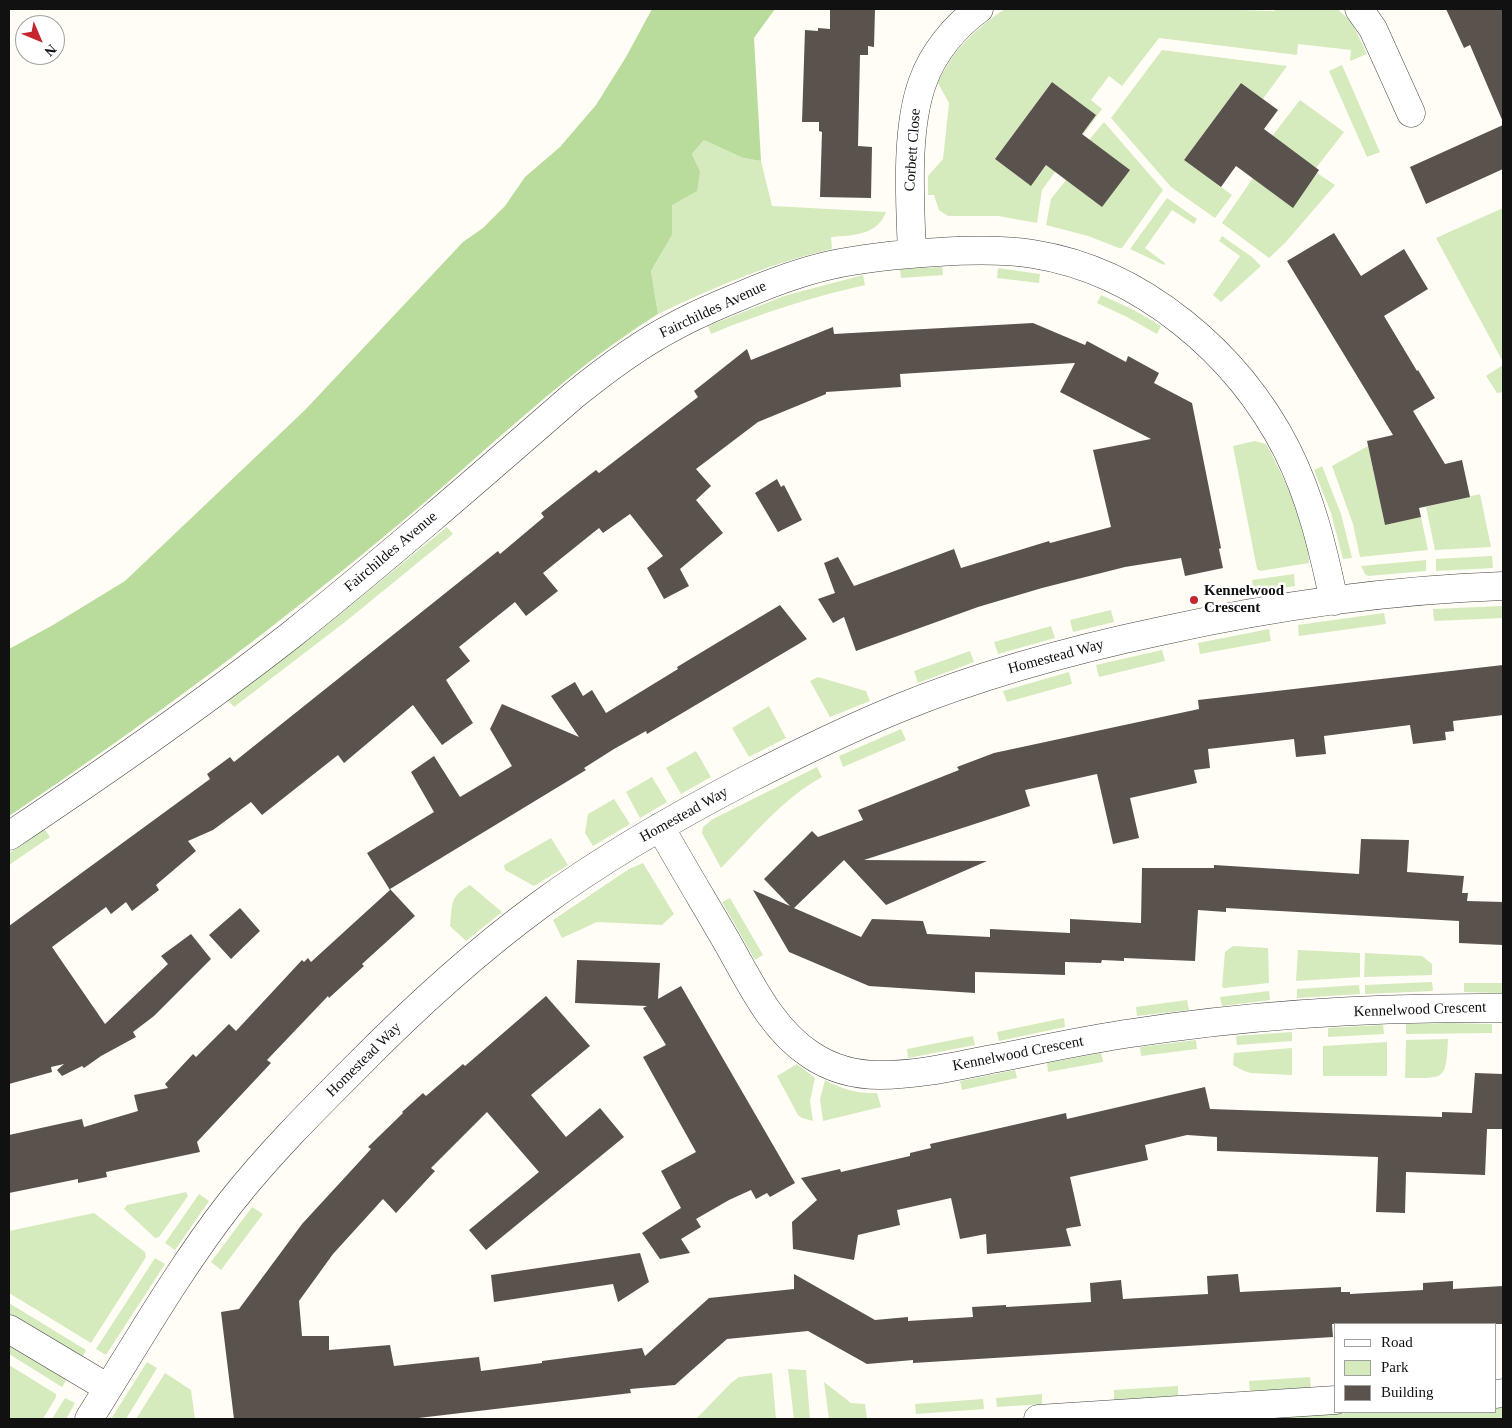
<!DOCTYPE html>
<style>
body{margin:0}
#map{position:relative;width:1512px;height:1428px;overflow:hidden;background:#fffdf5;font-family:Georgia,serif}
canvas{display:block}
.frame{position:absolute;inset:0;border:10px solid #111;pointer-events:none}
.legend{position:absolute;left:1334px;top:1323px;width:162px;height:90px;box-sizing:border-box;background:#fff;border:1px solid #a0a0a0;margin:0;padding:6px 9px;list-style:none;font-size:15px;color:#111}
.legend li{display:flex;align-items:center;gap:10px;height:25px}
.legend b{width:25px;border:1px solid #a0a0a0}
.north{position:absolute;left:15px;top:15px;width:50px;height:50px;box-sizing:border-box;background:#fff;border:1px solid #a0a0a0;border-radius:50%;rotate:135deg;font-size:14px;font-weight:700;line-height:20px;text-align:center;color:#111}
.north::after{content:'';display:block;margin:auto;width:18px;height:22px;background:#c4262e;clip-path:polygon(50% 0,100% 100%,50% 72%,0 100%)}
</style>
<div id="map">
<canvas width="1512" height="1428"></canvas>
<div class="frame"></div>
<ul class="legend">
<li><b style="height:6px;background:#fff"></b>Road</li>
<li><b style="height:14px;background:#d5ebbd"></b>Park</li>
<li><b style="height:14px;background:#5a524d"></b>Building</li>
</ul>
<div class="north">N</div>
</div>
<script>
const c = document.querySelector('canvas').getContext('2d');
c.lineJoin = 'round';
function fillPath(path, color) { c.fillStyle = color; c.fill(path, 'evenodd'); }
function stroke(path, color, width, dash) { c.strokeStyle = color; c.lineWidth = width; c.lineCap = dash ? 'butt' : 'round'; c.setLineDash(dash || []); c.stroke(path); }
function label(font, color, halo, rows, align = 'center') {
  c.font = font + ' Georgia,serif'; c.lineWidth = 5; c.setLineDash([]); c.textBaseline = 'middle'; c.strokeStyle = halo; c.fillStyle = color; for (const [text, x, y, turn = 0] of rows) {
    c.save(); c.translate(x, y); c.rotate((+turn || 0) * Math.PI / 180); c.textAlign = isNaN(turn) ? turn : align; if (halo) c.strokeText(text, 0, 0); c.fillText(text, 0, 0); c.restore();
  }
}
const green = new Path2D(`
 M1005 9H1207L1274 11 1277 9H1337L1351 21 1367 54 1350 61 1351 50 1298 44 1297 55 1159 38 1122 86 1109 76 1091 100 1102 109 1074 147 1065 141 1088 109 1052 82 995 159 1031 186 1054 155 1063 161 1042 190 1037 223 998 216H948L939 210 934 195H928V176L943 159 949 103 938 83C952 51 976 28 1005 9Z
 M1162 50 1287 66 1263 99 1241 83 1184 160 1232 195 1215 218 1171 187 1111 118Z
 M1342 65 1380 152 1367 157 1329 71Z
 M1300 100 1344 132 1316 168 1263 148Z
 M1104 122 1163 190 1122 248H1119L1088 236 1046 225 1051 199 1066 180 1129 170 1089 140Z
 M704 140 743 158 761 161 772 206 886 212C877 236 852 235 831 237L832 249C771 263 714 287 658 314L651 271 672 235V205L700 171 692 154Z
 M1317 173 1335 185 1285 243 1269 258 1222 223 1253 178 1292 207Z
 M1167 198 1197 219 1194 224 1172 210 1145 248 1165 263 1164 265 1130 249Z
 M1503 208V362L1436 238Z
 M1222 236 1252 257 1261 266 1221 302 1213 295 1240 256 1219 241Z
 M942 267 943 275 901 278 900 269Z
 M998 268 1040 274 1039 283 997 278Z
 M863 275 865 285C812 297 761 313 711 334L708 326 784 296Z
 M1101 295 1132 309 1161 326 1157 334 1127 317 1097 303Z
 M1503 365V392L1497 393 1486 376Z
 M1255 441 1266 444C1282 473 1310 530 1309 563L1260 571 1257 569 1233 446Z
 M1368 446 1385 525 1421 517 1428 550 1360 557 1353 524 1332 466Z
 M1322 466 1341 514 1352 558 1343 559 1331 513 1314 470Z
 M1480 494 1491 547 1435 550 1426 507Z
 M447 527 453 534 345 622 234 707 228 700 312 637Z
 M1492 556 1493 568 1436 571V559Z
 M1426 560V571L1368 576 1365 574 1361 566Z
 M1294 574 1295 586 1254 593 1252 580Z
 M1503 606V618L1434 621 1433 609Z
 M1111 610 1114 622 1073 632 1070 620Z
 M1384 613 1386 624 1299 636 1298 625Z
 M1051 626 1055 638 998 654 994 642Z
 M1269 629 1271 641 1200 654 1198 643Z
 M1162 650 1165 661 1099 677 1096 665Z
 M970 651 974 662 918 683 914 671Z
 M1069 672 1072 684 1007 702 1003 691Z
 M818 677 866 691 870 701 830 717 810 681Z
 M769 706 786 738 749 757 732 728Z
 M901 729 906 740 843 767 839 756Z
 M696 751 711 777 681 794 666 768Z
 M817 767 822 777C783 798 752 837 721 868L702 833 703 827 713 819Z
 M652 777 667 802 640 818 626 792Z
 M614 799 630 824 593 846 585 833 588 814Z
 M44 828 50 837 9 865V853Z
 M551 838 568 865 534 886 505 870 504 865Z
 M643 863 674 914 662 925 597 922 562 938 553 920 629 869Z
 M470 885 502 912 466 941 450 926C453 903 449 897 470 885Z
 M730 898 763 955 755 960 722 902Z
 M1233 946 1268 948 1269 983 1224 988 1222 987 1225 952Z
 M1298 950 1360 953V977L1296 981Z
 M1365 953 1422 956 1432 964V975L1364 977Z
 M1432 982 1433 991 1365 994V985Z
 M1464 983H1503V993L1464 992Z
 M1359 985 1360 994 1297 998V989Z
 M1269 991 1270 1000 1222 1006 1220 997Z
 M1187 1000 1189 1010 1137 1016 1136 1007Z
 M1064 1018 1065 1027 999 1041 997 1032Z
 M1449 1023 1492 1024V1033L1406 1034V1024Z
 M1383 1025 1384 1034 1328 1037V1028Z
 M1292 1032V1041L1237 1045 1236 1036Z
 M973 1036 975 1045 908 1058 907 1049Z
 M1448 1039C1446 1081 1445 1078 1405 1078L1406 1040Z
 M1196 1040 1197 1049 1141 1056 1140 1047Z
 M1387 1042V1076H1323V1046Z
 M1292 1048V1075L1251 1073 1244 1071 1233 1065 1234 1053Z
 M1101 1053 1103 1062 1048 1072 1047 1063Z
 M797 1064 815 1078 810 1101 813 1121 802 1118 798 1115 777 1076Z
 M1015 1070 1017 1078 962 1090 960 1081Z
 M825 1080C841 1089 859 1094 877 1093L881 1107 823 1121 820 1099Z
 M186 1192 188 1196 159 1237 155 1238 124 1209 127 1205Z
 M199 1194 209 1201 175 1250 165 1243Z
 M252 1207 263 1214 221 1270 211 1262Z
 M94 1213 145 1252 146 1257 91 1343 9 1293V1231Z
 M155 1258 165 1264 106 1355 96 1349Z
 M9 1303 86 1350 82 1358 9 1314Z
 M9 1343 67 1379 62 1387 9 1354Z
 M147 1362 157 1368 126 1419H111Z
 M9 1365 56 1394V1397L43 1419H9Z
 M788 1369 806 1370 810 1419H794Z
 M165 1373 191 1390 195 1419H136Z
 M772 1373 776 1419H696L731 1383 739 1377Z
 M1310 1377 1311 1388 1250 1391 1249 1381Z
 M824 1382 851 1403 865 1404 867 1418 829 1419Z
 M1178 1386V1396L1114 1400V1390Z
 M1042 1394V1404L997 1407 996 1398Z
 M65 1398 75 1403 66 1419H52Z
 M983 1399 984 1409 916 1414 915 1404Z
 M1496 1406H1503V1419H1237L1367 1412H1496Z`);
const forest = new Path2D(`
 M652 9H775L754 38 761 161 743 158 704 140 692 154 700 171 697 191 672 205V235L651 271 658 314C565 372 488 450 405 519 278 626 146 724 9 816V649L53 625 125 581 305 410 463 242 483 228 505 206 525 177 560 147 596 105 626 57Z`);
const building = new Path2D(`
 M830 9H875L874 47 868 46V55H860L858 146 872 147 871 198 820 197 822 132 819 131V122H802L805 30 818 31V28L830 29Z
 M1446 9H1503V122L1470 45 1464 48Z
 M1052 82 1096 115 1082 134 1130 170 1102 207 1046 165 1031 186 995 159Z
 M1241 83 1278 110 1264 129 1319 170 1293 208 1236 166 1221 187 1184 160Z
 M1503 125V169L1426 204 1410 167Z
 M1334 233 1361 276 1404 249 1428 289 1384 316 1417 371 1418 370 1435 398 1413 411 1445 464 1462 460 1470 497 1419 508 1421 517 1385 525 1367 441 1393 435 1287 261Z
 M1033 323 1085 345 1087 341 1126 362 1128 356 1159 373 1154 383 1192 403 1221 548 1219 549 1223 568 1185 576 1181 558 1125 567 1042 588 978 607 856 651 844 617 833 623 818 599 835 593 824 563 838 557 854 586 954 549 961 568 1049 541 1050 543 1111 527 1093 450 1151 439 1060 392 1075 363 900 374 901 387 826 392V394L758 422 696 469 711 486 696 500 723 533 680 569 689 586 664 599 647 568 663 556 630 514 603 533 599 528 543 573 558 591 526 616 515 602 459 647 470 661 446 680 473 723 442 745 413 705 344 763 338 755 262 815 251 802 213 830 188 841 196 851 156 885 159 890 132 911 126 902 111 914 106 907 52 947 105 1024 168 964 161 956 191 934 211 959 154 1016 133 1032 136 1037 101 1056 84 1068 82 1066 62 1076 57 1070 64 1064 51 1067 52 1072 9 1084V926L210 779 207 774 230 757 234 762 498 551 500 554 544 517 541 513 574 487 596 470 599 473 698 397 694 391 747 349 751 360 833 327 834 334Z
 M777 479 781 487 784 485 802 520 778 532 755 493Z
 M780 605 807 639 647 734 646 731 614 749 584 768 586 770 390 889 415 916 362 964 364 966 329 998 328 996 267 1060 271 1063 197 1142 200 1152 106 1172 107 1177 78 1183V1179L9 1193V1135L82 1119 84 1127 138 1111 134 1095 168 1088 165 1084 193 1054 196 1057 229 1024 236 1031 302 960 304 962 308 958 311 962 390 890 367 853 434 812 411 772 434 756 460 797 512 766 490 729 502 704 579 737 551 696 575 682 583 696 592 690 606 713 678 669 677 667Z
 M1503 665V715L1453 721 1454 731 1445 732 1446 740 1413 744 1410 725 1324 736 1326 754 1296 757 1294 739 1208 749 1210 768 1194 770 1197 783 1130 798 1139 838 1113 844 1097 774 1025 790 1030 806 864 860 987 861 886 905 844 860 794 908 861 937 872 919 923 921 927 934 990 937V929L1070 933V919L1141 923 1142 868H1214V865L1359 874 1361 839 1409 840 1407 872 1464 876 1462 893H1468L1467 901 1503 902V945L1459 943V921L1226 908V912L1198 910 1195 961 1124 958V961L1102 960 1101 963 1065 962V975L975 972V993L869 986 789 952 753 890 790 906 764 879 812 831 818 837 863 820 858 810 959 770 957 767 994 753 1199 709 1198 700Z
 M240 908 260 931 231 959 209 935Z
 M577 960 660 963 658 999 681 986 795 1183 770 1197 767 1193 756 1199 751 1190 729 1200 696 1219 701 1227 681 1239 690 1253 660 1259 642 1233 681 1208 661 1171 696 1152 643 1057 666 1045 643 1008 647 1006 575 1003Z
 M546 996 590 1046 531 1095 566 1137 600 1108 624 1137 486 1250 469 1230 539 1172 487 1112 431 1168 435 1171 396 1213 383 1199 333 1254 299 1301 302 1336H329V1350L390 1345 394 1366 479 1357 481 1371 542 1363V1361L642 1348 645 1356 709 1298 794 1289V1274L875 1320 908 1317V1321L973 1317 972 1307 1006 1305V1307L1091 1302 1090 1283 1121 1280 1123 1299 1208 1294 1207 1276 1238 1274 1240 1292 1341 1287V1292H1350V1294L1423 1290V1283L1453 1281V1289L1503 1286V1324H1332L1333 1337 913 1363V1360L867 1364 808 1331 727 1339 675 1385 630 1389 631 1393 410 1419H234L221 1312 239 1309 302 1224 371 1149 368 1147 403 1113 402 1112 423 1093 426 1096 463 1064 465 1066Z
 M1475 1073 1503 1074V1129H1487L1485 1175 1406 1172 1405 1213 1376 1212 1378 1157 1217 1151V1137L1187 1135 1145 1145 1148 1160 1070 1177 1081 1226 1068 1228 1066 1229 1071 1246 987 1254 986 1234 960 1239 951 1198 897 1210 900 1225 858 1235 854 1260 793 1249 792 1222 817 1200 801 1178 840 1169 841 1172 910 1156V1153L931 1148 930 1144 1066 1113 1067 1119 1205 1087 1210 1109 1442 1117V1112L1472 1113Z
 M640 1253 649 1282 618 1302 613 1284 494 1302 491 1275Z`);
const minor = new Path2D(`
 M1359 9 1373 29 1411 113
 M912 253C910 202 905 129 923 81 933 53 955 26 979 9
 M660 827C682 866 705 904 727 942 750 982 771 1029 811 1055 832 1069 855 1075 880 1075 917 1075 952 1067 987 1060 1035 1051 1083 1040 1132 1033 1254 1014 1379 1007 1503 1008
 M9 836C105 772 200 706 291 635 387 558 480 477 573 396 605 370 638 345 675 326 695 315 716 306 738 297 768 284 799 272 831 265 867 257 903 254 939 252 971 250 1002 249 1033 254 1142 271 1238 354 1287 450 1311 498 1323 549 1334 601
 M9 1329 108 1388
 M1496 1394 1503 1393
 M89 1419C135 1346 178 1270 231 1202 268 1155 311 1112 354 1069 412 1010 474 953 541 904 606 856 677 816 748 779 797 754 846 730 897 709 982 674 1071 650 1161 631 1274 606 1388 590 1503 586
 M1038 1419 1336 1400`);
const markers = [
 [1194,600,5,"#c4262e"]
];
const streetNames = [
 ["Corbett Close",913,150,-86],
 ["Fairchildes Avenue",713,310,-25],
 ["Fairchildes Avenue",391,552,-40],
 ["Homestead Way",1056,657,-15],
 ["Homestead Way",684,815,-29],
 ["Kennelwood Crescent",1420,1010,-2],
 ["Kennelwood Crescent",1018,1054,-11],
 ["Homestead Way",364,1060,-45]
];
const poiNames = [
 ["Kennelwood",1204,591],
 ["Crescent",1204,608]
];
fillPath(green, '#d5ebbd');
fillPath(forest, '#b9dc9c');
fillPath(building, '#5a524d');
stroke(minor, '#444', 29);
stroke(minor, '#fff', 28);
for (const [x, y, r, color] of markers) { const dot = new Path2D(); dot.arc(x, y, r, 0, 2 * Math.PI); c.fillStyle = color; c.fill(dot); stroke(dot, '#fff', 2); }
label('15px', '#111', '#fff', streetNames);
label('bold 15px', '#111', '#fff', poiNames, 'left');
</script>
